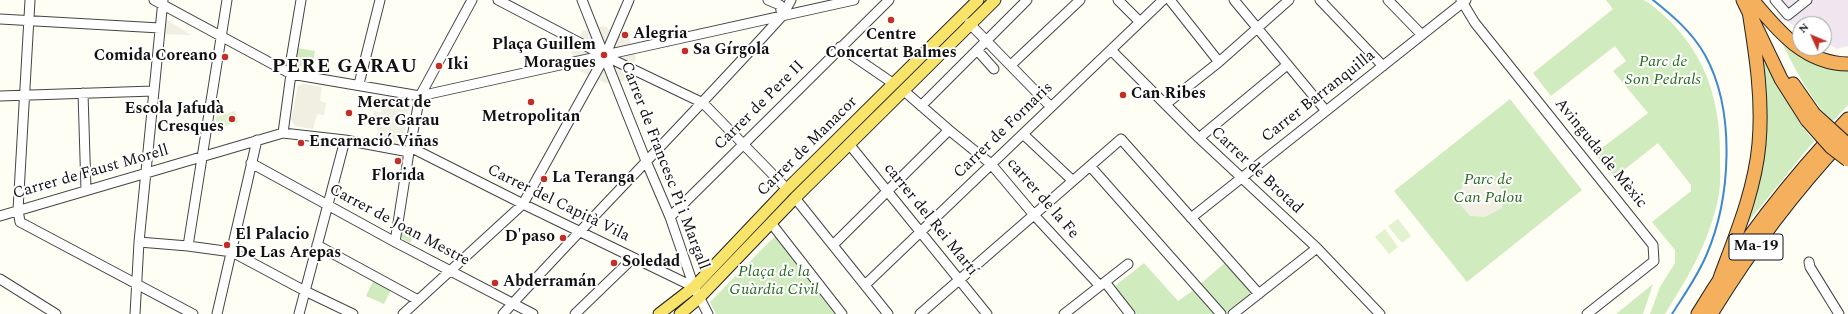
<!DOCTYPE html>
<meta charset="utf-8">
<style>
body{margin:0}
#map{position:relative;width:1848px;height:314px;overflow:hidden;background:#fffef4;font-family:Spectral,serif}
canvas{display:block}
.north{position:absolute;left:1792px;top:16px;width:40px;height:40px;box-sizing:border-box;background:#fff;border:1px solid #a0a0a0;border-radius:50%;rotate:314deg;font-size:11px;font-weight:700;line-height:16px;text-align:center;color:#111}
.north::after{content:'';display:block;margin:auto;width:14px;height:18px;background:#c32e27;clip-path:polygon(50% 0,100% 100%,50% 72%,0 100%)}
</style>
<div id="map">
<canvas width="1848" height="314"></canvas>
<div class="north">N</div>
</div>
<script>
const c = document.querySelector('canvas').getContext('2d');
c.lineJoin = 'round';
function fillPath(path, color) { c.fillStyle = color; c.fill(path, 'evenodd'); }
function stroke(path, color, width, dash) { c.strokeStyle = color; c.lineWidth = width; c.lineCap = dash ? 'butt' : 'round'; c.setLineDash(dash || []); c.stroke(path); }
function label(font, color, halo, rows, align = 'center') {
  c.font = font + ' Spectral,serif'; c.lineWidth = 4; c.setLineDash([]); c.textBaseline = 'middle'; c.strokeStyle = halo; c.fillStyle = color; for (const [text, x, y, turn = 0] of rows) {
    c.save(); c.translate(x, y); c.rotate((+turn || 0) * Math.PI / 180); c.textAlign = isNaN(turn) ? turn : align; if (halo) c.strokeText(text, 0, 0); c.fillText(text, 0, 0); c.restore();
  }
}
const industrial = new Path2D(`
 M1772 0H1848V46L1837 49 1824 42V24H1800V29L1780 18Z`);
const green = new Path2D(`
 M1606 0C1616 0 1634 0 1643 0 1651 3 1662 14 1669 20 1707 58 1720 102 1720 154 1720 167 1721 181 1719 194 1710 241 1690 274 1665 314H1650L1660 287 1675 263V250L1652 222 1691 191V185L1658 143 1615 177 1594 154 1648 113 1613 71 1626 61 1615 46 1551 96 1533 73 1613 9Z
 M1784 42C1804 62 1821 65 1848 70V105L1832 122C1810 98 1797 73 1782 43Z
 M297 48 315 51 312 68 294 65Z
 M1765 63 1801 125 1814 141 1744 227 1763 65Z
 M1510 99 1582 190 1467 282 1394 191Z
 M402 226 407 228 408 226 417 230 410 243 400 237Z
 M777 234 838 314H716L710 302Z
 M1226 262 1252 293 1225 314 1199 285Z
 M1144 263 1178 301 1195 289 1215 314H1137L1115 286Z
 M373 281 391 290 384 304 366 296Z
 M1653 284 1643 314H1616Z`);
const pitch = new Path2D(`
 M235 111 239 122 218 128 215 117Z
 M1398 219 1411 236 1402 243 1388 226Z
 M1385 229 1398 247 1389 254 1375 237Z`);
const plaza = new Path2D(`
 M161 16 191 35 159 34Z
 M603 26 629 39 633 49 636 58 626 81 605 83 580 71 571 52 583 31Z
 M304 84 322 87 320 101 326 103 324 115 317 114 313 129 295 126 291 120 298 86Z
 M389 94 405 96 409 101 404 140 396 145 382 143 383 139 377 135 378 124 372 123 374 111 381 112 383 97 388 98Z
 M1480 178 1488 182 1497 181 1503 192 1502 208 1485 217 1470 216 1461 206 1458 195 1464 183Z`);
const stream = new Path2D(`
 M1653 0C1673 16 1692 32 1705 55 1736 111 1731 199 1706 256 1697 277 1684 295 1672 314`);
const minor = new Path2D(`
 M30 0 18 210 20 222 193 314
 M154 0 291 74V60L301 0
 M472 0 420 96 409 152 345 140 283 133 291 74 420 96 854 0
 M498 0 605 56 703 103 787 189
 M582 0 646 161 670 217 694 287 708 314
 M768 0 780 5 782 16
 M1118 0 1140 22
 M1170 0 1219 62
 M1234 0 1326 111
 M1320 0 1383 66
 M1388 0 1422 35
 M1461 0 1475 23 1653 245 1654 261 1587 314
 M1775 0 1788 15 1807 0
 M0 19 160 28
 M969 23 1051 107
 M840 47 894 84
 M977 50 994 69
 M1111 50 1199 138 1317 248 1380 314
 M1011 65 1080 0
 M359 84 380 0
 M903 90 949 130 991 164 1034 215 1100 286
 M83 93 86 190
 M0 96 154 91
 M1166 104 1219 62 1289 0
 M921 106 1027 0
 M1023 134 1073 181
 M1199 138 1287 65
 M849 144 987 314
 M410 147 523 204 694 287
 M251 163 395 242 533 314
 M1090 166 1221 314
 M795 198 888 314
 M0 216 283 133
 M670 217 889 0
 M1191 218 1466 0
 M771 223 842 314
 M139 242 188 246 232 252 305 291 353 314
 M395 242 409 152
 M317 245 418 300
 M833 245 949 130
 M188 246 227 0
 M1809 262 1810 267 1839 314
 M0 279 56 314
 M1105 282 1130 314
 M865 285 1163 0
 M135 314 139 242 163 0
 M217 314 257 140
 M299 314 345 140
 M403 314 523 204 605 56 629 0
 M503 314C595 213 691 117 782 16L791 0
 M575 314 633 258
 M920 314 1121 139 1259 294
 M1064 314 1128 264
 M1233 314 1317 248`);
const major = new Path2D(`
 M659 314 694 287 787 189 978 0
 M680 314 699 298 795 198 995 0`);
const highway = new Path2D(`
 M1743 0 1781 79 1807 120
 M1754 2C1779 32 1806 64 1848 64
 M1793 84 1814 114
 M1720 278C1736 235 1755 190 1759 144 1763 98 1756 55 1749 11
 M1698 314C1741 243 1791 179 1848 119
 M1711 314C1750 250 1796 189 1848 134`);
const highwayBridge = new Path2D(`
 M1814 114 1848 145
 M1807 120 1831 147 1848 160`);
const markers = [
 [891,20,4,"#c32e27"],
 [625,35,4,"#c32e27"],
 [685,51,4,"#c32e27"],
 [604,55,4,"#c32e27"],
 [225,57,4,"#c32e27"],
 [439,66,4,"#c32e27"],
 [1123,95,4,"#c32e27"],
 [531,102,4,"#c32e27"],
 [349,113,4,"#c32e27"],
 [232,119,4,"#c32e27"],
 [301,143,4,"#c32e27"],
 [398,161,4,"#c32e27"],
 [544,179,4,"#c32e27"],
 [563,238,4,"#c32e27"],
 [227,245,4,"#c32e27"],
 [614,263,4,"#c32e27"],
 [495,283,4,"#c32e27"]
];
const shields = [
 [1756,247,54]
];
const shieldNames = [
 ["Ma-19",1756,247]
];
const poiNames = [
 ["Alegria",633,35],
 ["Centre",891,36,"center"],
 ["Concertat Balmes",891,54,"center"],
 ["Plaça Guillem",596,46,"right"],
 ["Moragues",596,64,"right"],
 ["Sa Gírgola",693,51],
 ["Comida Coreano",217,57,"right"],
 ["Iki",447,66],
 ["Can Ribes",1131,95],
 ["Mercat de",357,104],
 ["Pere Garau",357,122],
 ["Escola Jafudà",224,110,"right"],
 ["Cresques",224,128,"right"],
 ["Metropolitan",531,118,"center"],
 ["Encarnació Viñas",309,143],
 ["Florida",398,177,"center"],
 ["La Teranga",552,179],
 ["El Palacio",235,236],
 ["De Las Arepas",235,254],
 ["D'paso",555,238,"right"],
 ["Soledad",622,263],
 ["Abderramán",503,283]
];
const parkNames = [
 ["Parc de",1663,63],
 ["Son Pedrals",1663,81],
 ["Parc de",1488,181],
 ["Can Palou",1488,199],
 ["Plaça de la",774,273],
 ["Guàrdia Civil",774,291]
];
const streetNames = [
 ["Carrer Barranquilla",1319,97,-38],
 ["Carrer de Pere II",760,106,-45],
 ["Carrer de Fornaris",1004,131,-44],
 ["Carrer de Manacor",808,147,-45],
 ["Avinguda de Mèxic",1600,154,51],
 ["Carrer de Francesc Pi i Margall",664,166,69],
 ["Carrer de Brotad",1256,171,43],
 ["Carrer de Faust Morell",91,173,-16],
 ["carrer de la Fe",1042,199,49],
 ["Carrer del Capità Vila",558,204,26],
 ["carrer del Rei Martí",930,220,51],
 ["Carrer de Joan Mestre",399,226,28]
];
const districtNames = [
 ["PERE GARAU",345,68]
];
fillPath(industrial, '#efe6ef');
fillPath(green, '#d0ebbd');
fillPath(pitch, '#e2f2cf');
fillPath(plaza, '#f1eee2');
stroke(stream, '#3f88ce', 2);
stroke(minor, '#444', 11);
stroke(major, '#222', 13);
stroke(highway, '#222', 15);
stroke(minor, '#fff', 9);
stroke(major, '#f8e36b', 11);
stroke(highway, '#f4b05d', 13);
stroke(highwayBridge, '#222', 15, []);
stroke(highwayBridge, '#f4b05d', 13);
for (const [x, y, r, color] of markers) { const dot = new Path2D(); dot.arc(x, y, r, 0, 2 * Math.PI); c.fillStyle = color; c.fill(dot); stroke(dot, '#fff', 1.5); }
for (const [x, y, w] of shields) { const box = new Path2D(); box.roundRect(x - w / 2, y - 13, w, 26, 3); c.fillStyle = '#fff'; c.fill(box); stroke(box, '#111', 1); }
label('bold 15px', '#111', null, shieldNames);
label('bold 16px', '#111', '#fff', poiNames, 'left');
label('italic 16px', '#286a1f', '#fff', parkNames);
label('16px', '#111', '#fff', streetNames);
c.letterSpacing = '1px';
label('bold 20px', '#111', '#fff', districtNames);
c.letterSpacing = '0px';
</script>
